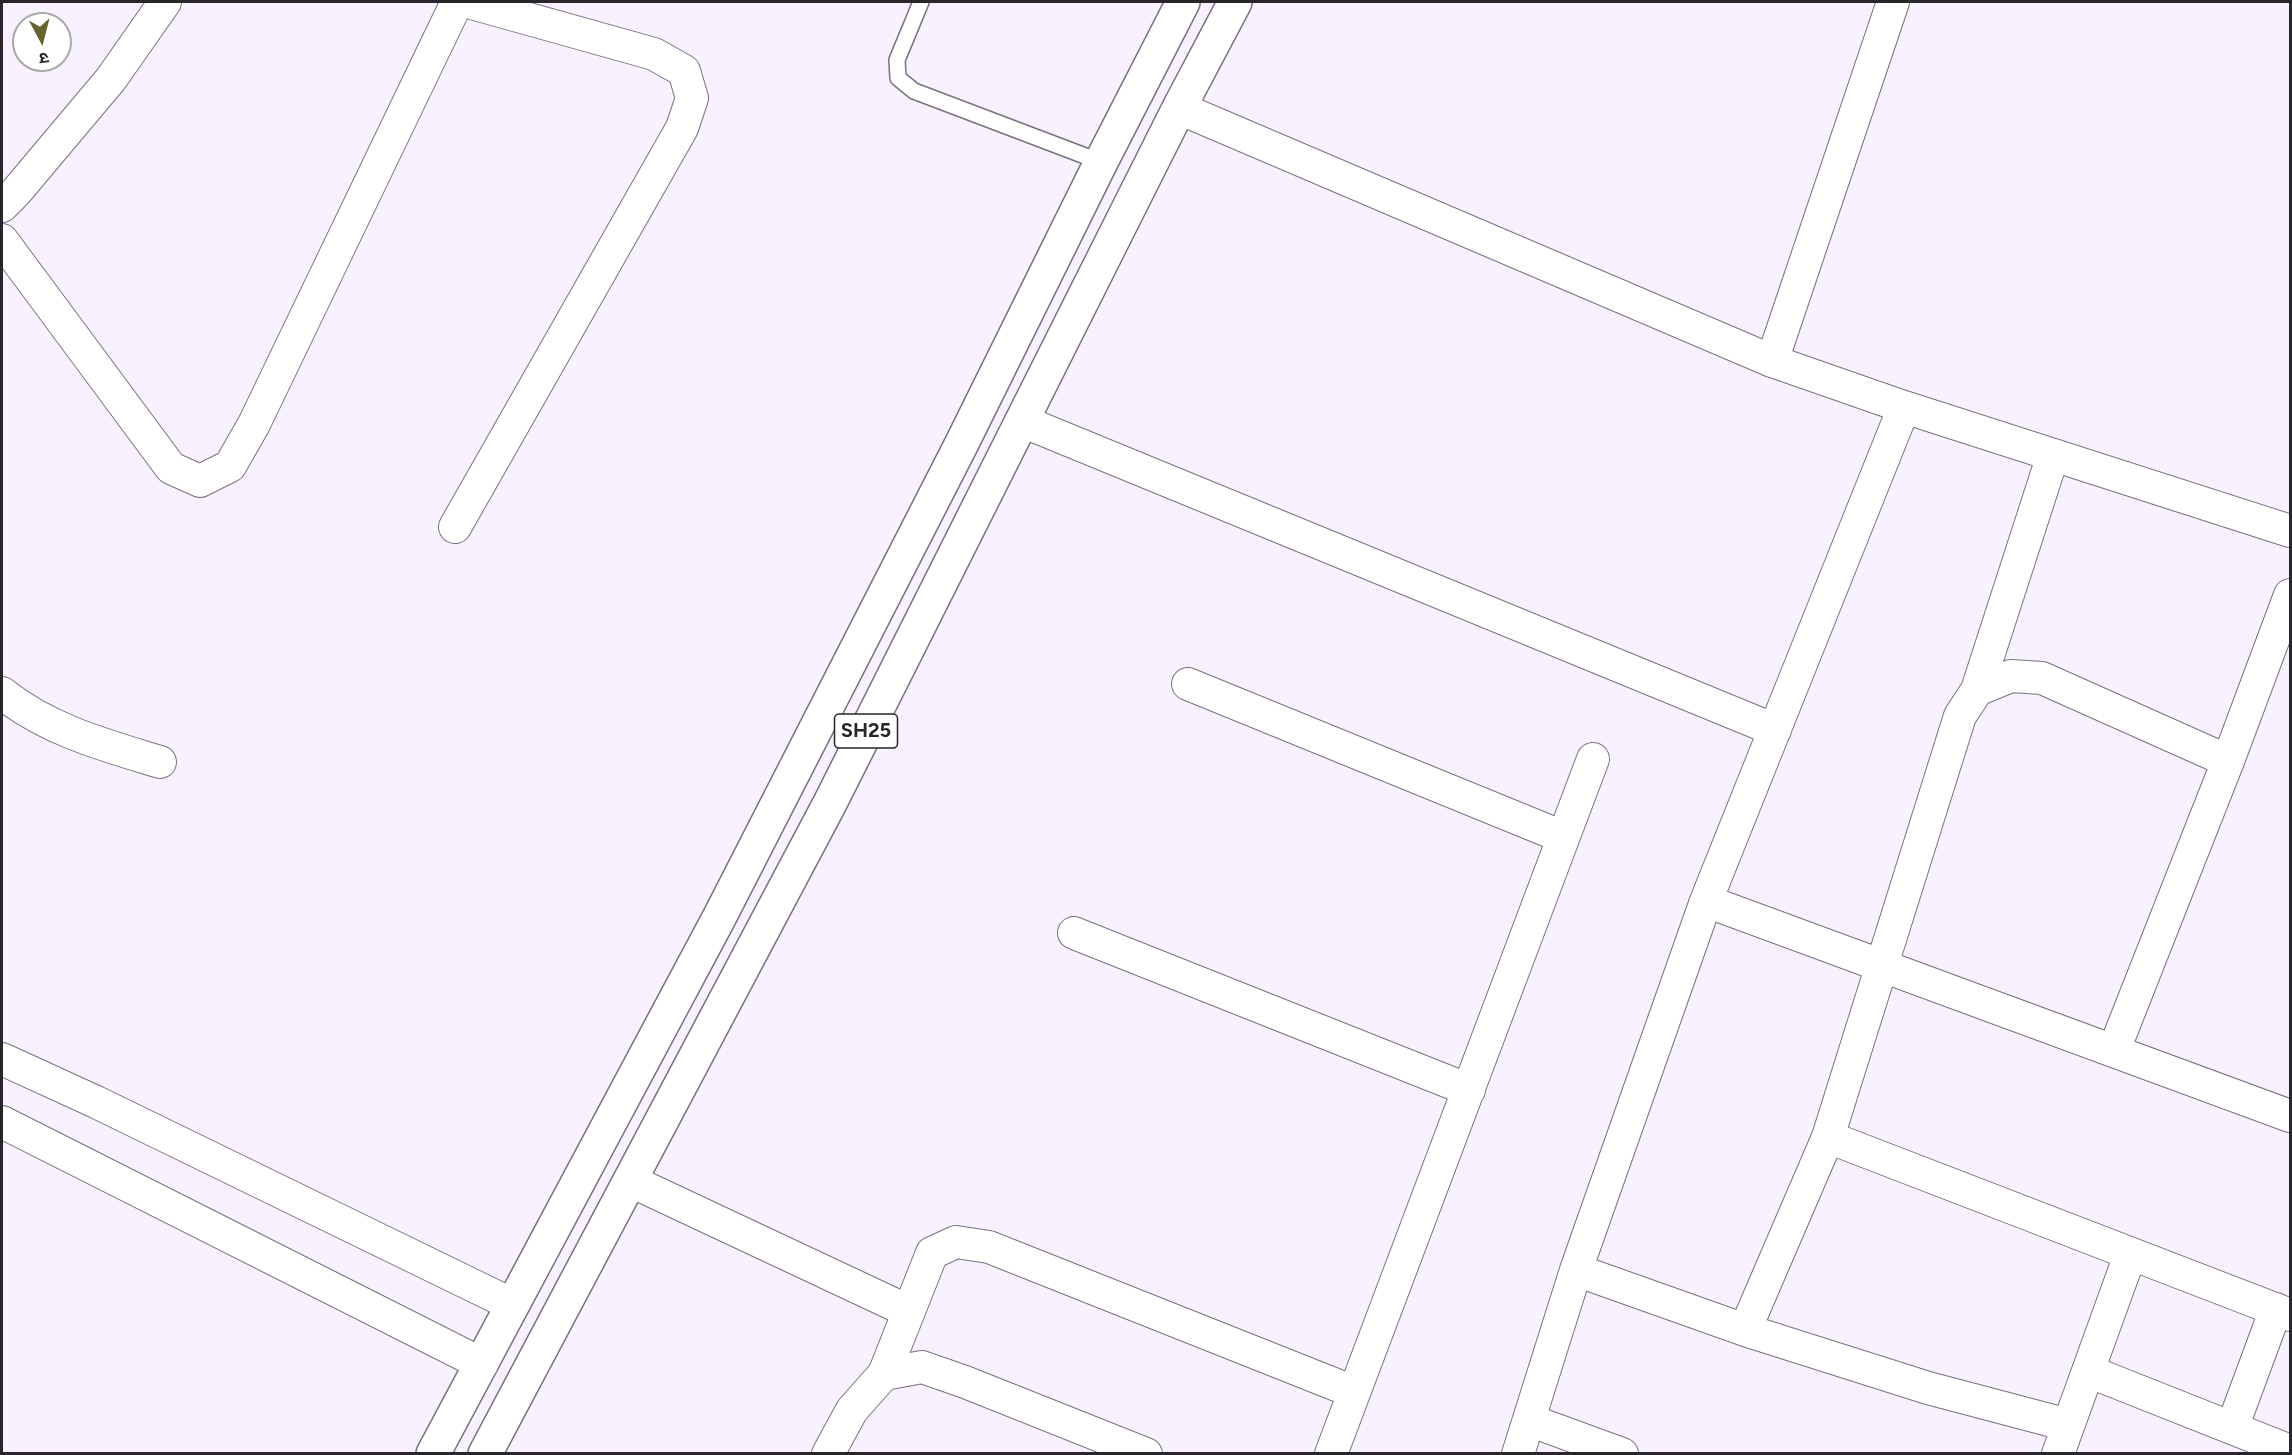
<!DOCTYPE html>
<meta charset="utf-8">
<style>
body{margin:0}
#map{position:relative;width:2292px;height:1455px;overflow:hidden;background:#f8f1ff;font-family:Figtree,"Noto Sans Devanagari",sans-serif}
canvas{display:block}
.frame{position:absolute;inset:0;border:3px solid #28252b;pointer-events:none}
.north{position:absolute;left:12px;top:12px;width:60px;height:60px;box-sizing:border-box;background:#fff;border:2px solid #a9a8aa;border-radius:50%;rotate:173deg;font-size:16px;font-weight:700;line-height:24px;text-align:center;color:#28252b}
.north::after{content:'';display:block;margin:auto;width:21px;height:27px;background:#67612d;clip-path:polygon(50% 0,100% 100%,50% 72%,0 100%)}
</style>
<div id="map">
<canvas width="2292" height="1455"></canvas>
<div class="frame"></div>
<div class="north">उ</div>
</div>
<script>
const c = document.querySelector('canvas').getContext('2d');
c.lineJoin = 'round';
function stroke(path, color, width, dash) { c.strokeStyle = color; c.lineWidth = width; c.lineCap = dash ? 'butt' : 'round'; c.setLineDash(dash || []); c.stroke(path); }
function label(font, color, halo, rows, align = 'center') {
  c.font = font + ' Figtree,sans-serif'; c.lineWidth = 4.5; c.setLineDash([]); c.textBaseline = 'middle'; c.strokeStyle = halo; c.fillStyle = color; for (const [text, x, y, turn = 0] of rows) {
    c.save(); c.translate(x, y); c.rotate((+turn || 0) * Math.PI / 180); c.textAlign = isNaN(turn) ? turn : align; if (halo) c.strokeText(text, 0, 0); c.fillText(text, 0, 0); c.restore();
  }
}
const service = new Path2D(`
 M921 2 897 60 898 78 914 91 1101 162`);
const minor = new Path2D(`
 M1179 108 1772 361 1904 407 2290 531
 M2 206 16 192 111 79 165 2
 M2 240 171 468 200 481 230 466 254 424 457 2
 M1772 361 1893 2
 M1022 421 1775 730
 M455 527 682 128 692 98 684 71 654 54 468 2
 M1188 684 1563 837
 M1977 690 2053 455
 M2 693C48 730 104 745 160 762
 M1706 901 2290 1116
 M1074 933 1469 1090
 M2114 1050 2228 761 2290 595
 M2 1059 96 1102 511 1304
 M2 1122 482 1364
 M1828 1137 2290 1315
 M631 1181 908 1311
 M1576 1270 1745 1330 1928 1388 2068 1425
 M1745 1330 1828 1137 1960 716 1977 690 2011 676 2042 678 2228 761
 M2088 1371 2290 1451
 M884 1374 932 1253 956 1242 989 1247 1354 1392
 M1529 1420 1622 1454
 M2232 1428 2276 1309
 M828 1454 852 1410 884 1374 922 1367 965 1382 1146 1454
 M1331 1454 1593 759
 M1518 1454 1576 1270 1706 901 1904 407
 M2058 1454 2130 1255`);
const primary = new Path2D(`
 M433 1454 720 916 962 443 1101 162 1183 2
 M485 1454 830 803 1179 108 1235 2`);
const shields = [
 [866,731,63]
];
const shieldNames = [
 ["SH25",866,731]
];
stroke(service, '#797180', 18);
stroke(minor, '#797180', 34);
stroke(primary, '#797180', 36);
stroke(service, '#fff', 15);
stroke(minor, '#fff', 32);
stroke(primary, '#fff', 33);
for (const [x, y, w] of shields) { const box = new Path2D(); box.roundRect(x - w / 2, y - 17, w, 34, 4.5); c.fillStyle = '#fff'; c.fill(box); stroke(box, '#28252b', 1.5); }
label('bold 20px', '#28252b', null, shieldNames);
</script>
